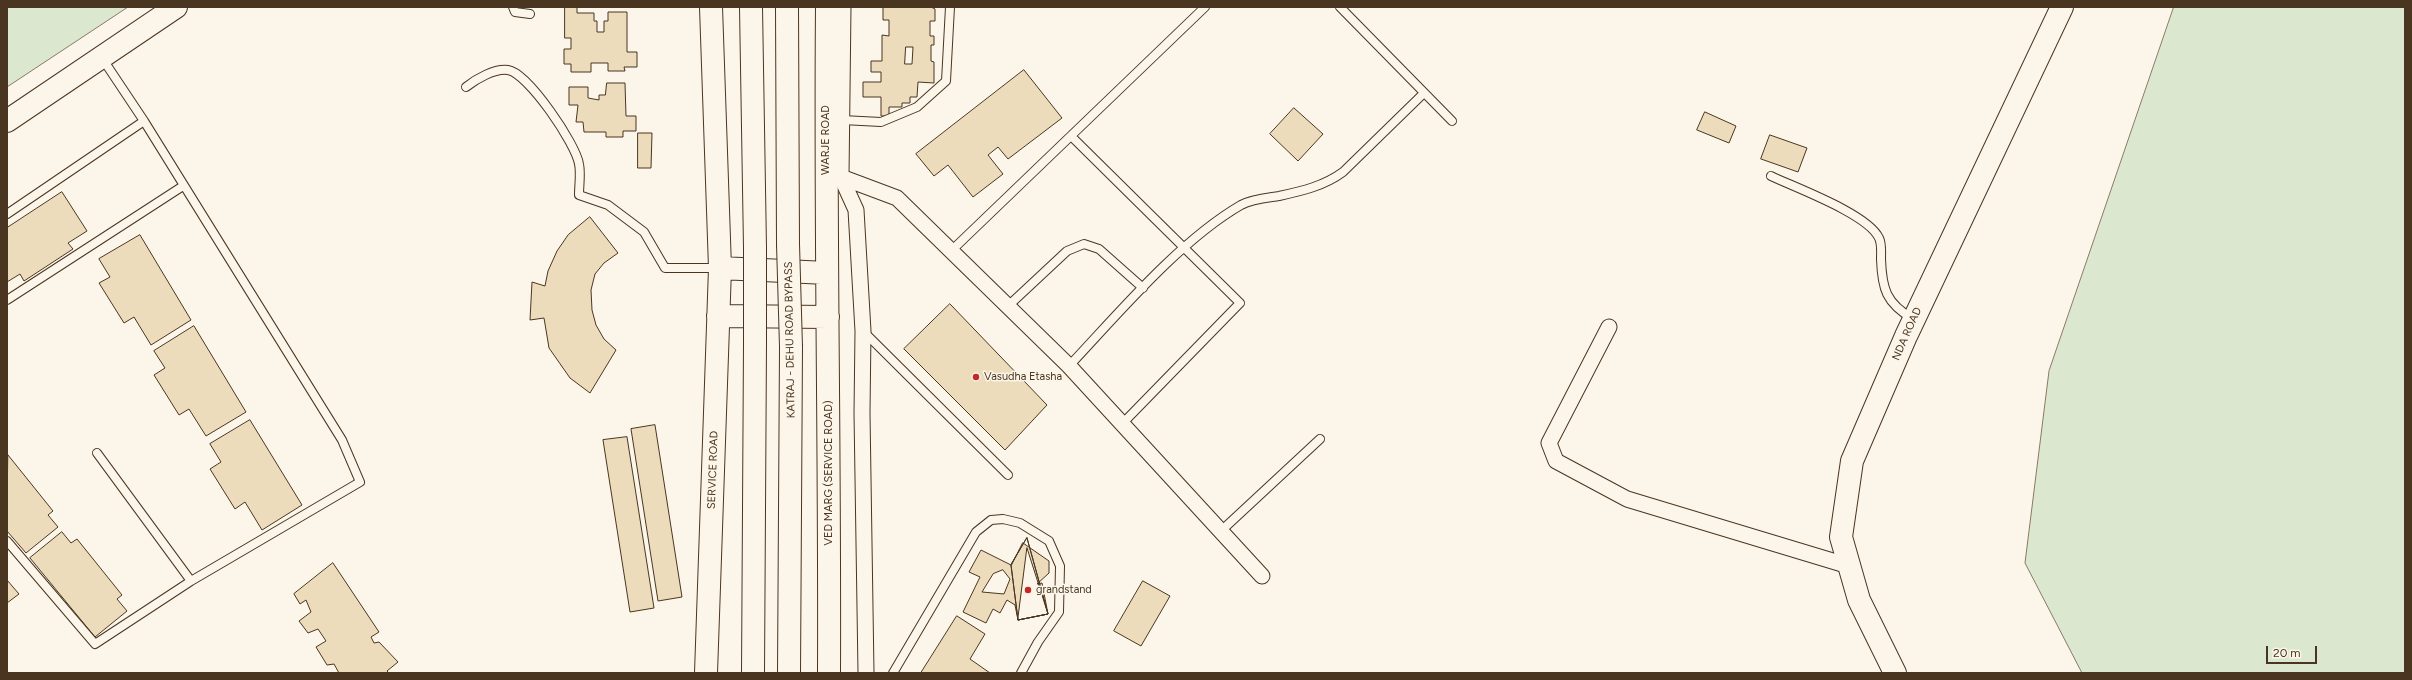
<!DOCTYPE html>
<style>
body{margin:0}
#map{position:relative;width:2412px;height:680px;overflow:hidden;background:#fbf6e9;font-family:Figtree,sans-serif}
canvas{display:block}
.frame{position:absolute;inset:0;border:8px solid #4a3520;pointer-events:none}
.scale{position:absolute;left:2266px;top:646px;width:51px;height:18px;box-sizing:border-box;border:2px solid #4a3520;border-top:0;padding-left:5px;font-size:12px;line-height:14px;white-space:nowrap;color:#4a3520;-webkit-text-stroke:3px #fbf6e9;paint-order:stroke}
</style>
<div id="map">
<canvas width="2412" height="680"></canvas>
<div class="frame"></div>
<div class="scale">20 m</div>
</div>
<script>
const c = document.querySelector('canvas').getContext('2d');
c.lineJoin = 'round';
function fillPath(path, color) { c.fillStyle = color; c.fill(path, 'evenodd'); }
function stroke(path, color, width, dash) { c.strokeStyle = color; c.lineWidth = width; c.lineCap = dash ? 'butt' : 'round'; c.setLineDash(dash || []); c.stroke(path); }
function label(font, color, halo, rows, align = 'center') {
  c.font = font + ' Figtree,sans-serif'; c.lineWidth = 3; c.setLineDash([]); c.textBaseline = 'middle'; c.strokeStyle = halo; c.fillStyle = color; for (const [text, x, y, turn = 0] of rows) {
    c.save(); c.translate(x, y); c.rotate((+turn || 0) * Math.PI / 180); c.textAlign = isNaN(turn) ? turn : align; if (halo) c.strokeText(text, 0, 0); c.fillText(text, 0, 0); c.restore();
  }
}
const green = new Path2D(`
 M7 7H128L7 87Z
 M2174 7H2405V673H2082L2025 563 2049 371Z`);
const building = new Path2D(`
 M565 7H577V13H594V21H597V32H604V21H608V12H627V52H637V67H624L625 71H608V63H591V72H571V64H564V49H571V38H565Z
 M887 7H931L935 9V21H930V36H934V45H931V61L934 62V83L918 82 917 97H910V103H902V107H889V116H881V97H863V82H881V72H871V61H882V35L889 36V20H883V8ZM906 47H913L912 64H905Z
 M1024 70 1062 118 1008 159 998 147 988 155 1003 174 973 197 948 165 934 176 916 154Z
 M607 83H625L626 116H636V131H623V137H606V132H584L583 122H576L578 105H569V87H588V98L599 100V95H605Z
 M1294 108 1323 134 1298 161 1270 134Z
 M1705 112 1736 126 1729 143 1697 130Z
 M638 133H652L651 168H638Z
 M1770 135 1807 148 1798 172 1761 159Z
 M62 192 87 231 68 243 73 249 24 281 20 274 7 282V228Z
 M590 217 618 253 604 263 595 274 591 290 592 310 596 325 604 339 616 350 590 393 570 378 549 348 544 318 530 320 532 282 545 286 548 271 557 251 568 235Z
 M140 235 191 320 151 345 134 317 124 323 99 283 110 277 99 259Z
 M950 304 1047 405 1005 450 904 349Z
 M194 326 246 412 206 436 189 409 179 415 154 375 165 368 154 351Z
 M250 420 302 505 262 530 245 502 235 509 210 469 221 462 210 444Z
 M655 425 682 597 658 601 631 429Z
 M627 437 654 608 630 612 603 440Z
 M8 455 53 511 48 515 58 527 26 553 7 531Z
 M62 532 71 543 77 539 122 595 117 599 127 611 95 637 30 558Z
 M1027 538 1048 614 1018 620 1011 565Z
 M1027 538 1048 614 1018 620 1011 565Z
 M1023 543 1049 561V573L1037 584 1042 583 1048 614 1018 620 1015 605 1007 600 1000 613 993 609 986 623 963 612 980 577 969 572 981 550 1011 565Z
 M1027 548 1048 614 1018 620Z
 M333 563 379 632 371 637 374 643 379 642 398 662 387 671 389 673H339L334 664 327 665 316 647 326 641 318 629 308 633 299 621 311 612 306 600 300 604 294 594Z
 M1003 570 1010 579 1004 594 982 592 993 574Z
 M7 580 19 594 7 603Z
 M1143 581 1170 596 1141 646 1114 631Z
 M957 616 985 634 970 659 990 673H921Z`);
const lane = new Path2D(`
 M513 7 515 12 530 14
 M1340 7 1452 121
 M466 87C476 79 495 68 508 70 528 73 576 144 579 164 581 173 579 185 579 195L608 205 644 232 665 268H719
 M842 120 881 122 917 107 946 81 950 7
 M1071 136 1240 303 1122 424
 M1771 176C1796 188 1868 214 1879 238 1882 244 1881 252 1881 259 1882 289 1886 303 1913 319
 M7 214 144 121
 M950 252 1205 7
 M7 300 183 186
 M1007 307 1067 251 1084 244 1099 249 1143 288
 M863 331 1008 475
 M1069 366C1118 314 1179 241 1241 205 1252 199 1266 198 1279 196 1302 191 1324 186 1343 172L1424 93
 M97 453 191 581
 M1221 531 1320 439
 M7 541 95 644 191 581 360 482 342 440 144 121 102 58
 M893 673 976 532 991 520 1003 519 1020 523 1049 541 1060 566 1059 612 1038 642 1021 673`);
const street = new Path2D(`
 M833 172 841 177 843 7
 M841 177 897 198 1069 366 1262 576
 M841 177 856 210 863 331 862 413 866 673
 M1609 327 1549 443 1556 461 1627 499 1849 566`);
const secondary = new Path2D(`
 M827 7C825 229 830 451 829 673
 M7 121 176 7
 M720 268 827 273
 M718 316 828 317
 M706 673 720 268 711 7
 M1895 673 1859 600 1841 537 1852 461 1906 336 2062 7`);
const highway = new Path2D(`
 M751 7 755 248
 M787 7 788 244
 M753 673 755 344
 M789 673 791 347`);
const highwayBridge = new Path2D(`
 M788 244 791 347
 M755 248V344`);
const markers = [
 [976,377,4,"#c62828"],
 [1028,590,4,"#c62828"]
];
const streetNames = [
 ["WARJE ROAD",826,140,-90],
 ["NDA ROAD",1907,334,-66],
 ["KATRAJ - DEHU ROAD BYPASS",790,340,-91],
 ["SERVICE ROAD",713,470,-88],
 ["VED MARG (SERVICE ROAD)",829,473,-90]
];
const poiNames = [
 ["Vasudha Etasha",984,377],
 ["grandstand",1036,590]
];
fillPath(green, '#dce7d0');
stroke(green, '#887966', 1);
fillPath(building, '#ecdcbc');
stroke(building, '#4a3520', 1);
stroke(lane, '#4a3520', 10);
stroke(street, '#4a3520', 17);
stroke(secondary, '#4a3520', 24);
stroke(highway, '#4a3520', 24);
stroke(lane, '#fbf6e9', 8);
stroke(street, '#fbf6e9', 15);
stroke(secondary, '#fbf6e9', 22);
stroke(highway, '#fbf6e9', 22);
stroke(highwayBridge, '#4a3520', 24, []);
stroke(highwayBridge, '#fbf6e9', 22);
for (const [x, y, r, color] of markers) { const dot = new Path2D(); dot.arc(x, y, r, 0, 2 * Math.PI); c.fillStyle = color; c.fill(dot); stroke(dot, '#fbf6e9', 1.5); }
label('11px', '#4a3520', '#fbf6e9', streetNames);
label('11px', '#4a3520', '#fbf6e9', poiNames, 'left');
</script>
